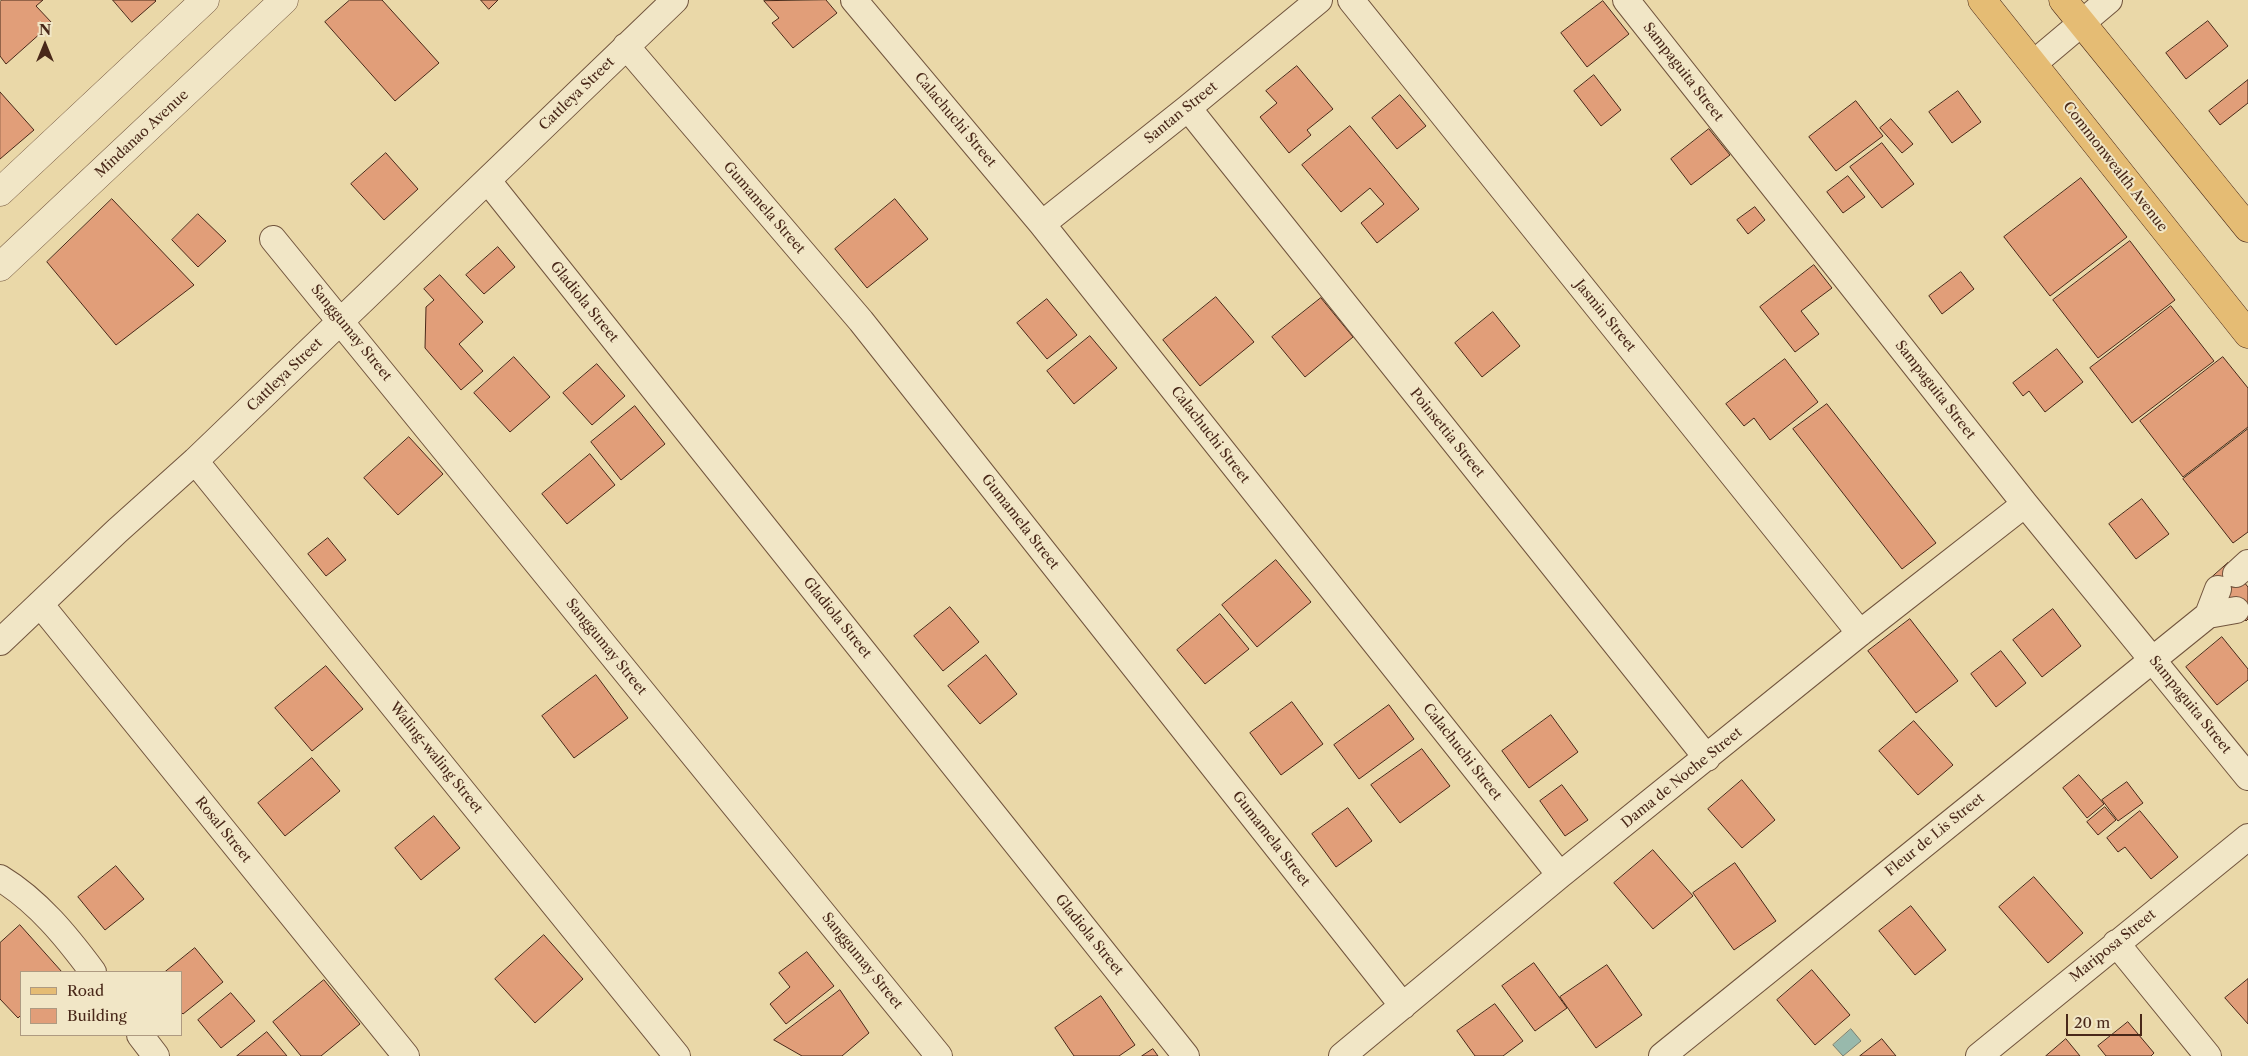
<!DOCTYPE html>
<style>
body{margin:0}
#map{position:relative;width:2248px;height:1056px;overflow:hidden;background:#ead8a8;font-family:"Libre Caslon Text",serif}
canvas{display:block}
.legend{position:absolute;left:20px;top:971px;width:162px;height:65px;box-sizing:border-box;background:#f1e6c6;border:1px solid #ae9a81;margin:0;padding:6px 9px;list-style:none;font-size:15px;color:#492819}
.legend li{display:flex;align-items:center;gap:10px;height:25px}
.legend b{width:25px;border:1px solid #ae9a81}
.north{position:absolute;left:20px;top:20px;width:50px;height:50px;-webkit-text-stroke:4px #f1e6c6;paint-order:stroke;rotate:0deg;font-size:14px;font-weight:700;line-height:20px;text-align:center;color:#492819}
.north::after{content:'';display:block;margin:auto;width:18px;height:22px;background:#492819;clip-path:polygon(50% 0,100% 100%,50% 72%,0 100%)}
.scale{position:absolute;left:2066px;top:1014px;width:76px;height:22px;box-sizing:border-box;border:2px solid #492819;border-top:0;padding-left:6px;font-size:15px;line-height:18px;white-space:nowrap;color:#492819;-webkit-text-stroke:4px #f1e6c6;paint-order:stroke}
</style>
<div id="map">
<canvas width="2248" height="1056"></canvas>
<ul class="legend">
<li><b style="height:6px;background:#e5bc74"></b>Road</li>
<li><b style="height:14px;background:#e19e79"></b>Building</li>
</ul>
<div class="north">N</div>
<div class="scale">20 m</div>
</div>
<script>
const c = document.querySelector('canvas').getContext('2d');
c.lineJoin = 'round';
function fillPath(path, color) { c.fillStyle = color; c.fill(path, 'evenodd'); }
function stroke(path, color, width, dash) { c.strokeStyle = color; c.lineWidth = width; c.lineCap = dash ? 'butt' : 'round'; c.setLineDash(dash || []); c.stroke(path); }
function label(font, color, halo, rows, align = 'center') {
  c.font = font + ' "Libre Caslon Text",serif'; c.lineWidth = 4; c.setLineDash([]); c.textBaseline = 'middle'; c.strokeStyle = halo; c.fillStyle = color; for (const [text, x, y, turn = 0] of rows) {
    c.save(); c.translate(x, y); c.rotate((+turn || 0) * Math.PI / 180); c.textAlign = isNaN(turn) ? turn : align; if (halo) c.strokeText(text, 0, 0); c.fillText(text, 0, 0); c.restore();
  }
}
const water = new Path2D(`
 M1851 1029 1861 1041 1843 1056 1833 1045Z`);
const building = new Path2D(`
 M2 0H43L36 6 52 23 6 64 0 56V2Z
 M113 0H155L156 1 132 22Z
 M350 0H382L439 63 395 101 325 22Z
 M481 0H498L489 9Z
 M826 0 837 13 793 48 772 23 779 18 764 1Z
 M1603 1 1629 34 1587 67 1561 33Z
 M2208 21 2228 46 2186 79 2166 53Z
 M1297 66 1333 109 1307 130 1311 135 1289 153 1260 117 1277 103 1266 91Z
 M1594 75 1621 110 1601 126 1574 91Z
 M2248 80V103L2220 125 2209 111Z
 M1958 91 1981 122 1952 143 1929 112Z
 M0 92 34 130 0 159Z
 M1400 95 1426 126 1397 149 1372 118Z
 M1856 101 1883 136 1836 171 1809 137Z
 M1891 119 1913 144 1902 153 1880 128Z
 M1350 126 1419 209 1377 243 1361 223 1384 204 1370 188 1341 212 1302 165Z
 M1709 129 1730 155 1691 185 1671 159Z
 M1882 143 1914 184 1882 208 1850 167Z
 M386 153 418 189 384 220 351 184Z
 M1848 176 1865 197 1843 213 1827 192Z
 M2081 178 2127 237 2050 296 2004 237Z
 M112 199 194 285 116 345 47 262Z
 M895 199 928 239 867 288 835 249Z
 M1755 207 1765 220 1748 234 1737 220Z
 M198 214 226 241 198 267 172 240Z
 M2130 241 2175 300 2098 358 2053 300Z
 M498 247 515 267 484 294 466 275Z
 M1814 265 1832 288 1801 311 1819 334 1795 352 1760 307Z
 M1961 272 1974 289 1942 314 1929 296Z
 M440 275 483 322 459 344 483 371 461 390 425 348 426 307 434 300 424 289Z
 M1216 297 1254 342 1200 386 1163 340Z
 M1321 298 1353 337 1305 377 1272 337Z
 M1047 299 1077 335 1047 359 1017 323Z
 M2171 306 2214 361 2132 423 2090 368Z
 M1493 312 1520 346 1482 377 1455 343Z
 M1090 336 1117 368 1074 404 1047 371Z
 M2057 349 2083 382 2045 412 2029 391 2023 396 2013 383Z
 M514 357 550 397 510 432 474 393Z
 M2223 357 2248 388V427L2183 477 2140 421Z
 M1785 359 1818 402 1770 440 1754 418 1744 426 1726 404Z
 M597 364 625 396 592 425 563 393Z
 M1827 404 1936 543 1902 569 1793 429Z
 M635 406 665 444 621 480 591 442Z
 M2248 429V532L2233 543 2183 479Z
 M409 437 443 474 398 515 364 478Z
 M590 454 615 485 567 524 542 494Z
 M2142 499 2169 534 2136 559 2109 524Z
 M328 538 346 560 326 576 308 554Z
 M1276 560 1311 602 1257 647 1222 605Z
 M2228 563 2248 587V619L2246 621 2210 579Z
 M950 607 979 642 943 671 914 636Z
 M2053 609 2081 646 2042 677 2013 640Z
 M1220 614 1249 649 1205 684 1177 650Z
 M1910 619 1958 681 1916 713 1868 651Z
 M2222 637 2248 669V680L2217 705 2186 667Z
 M2001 651 2026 683 1996 707 1971 674Z
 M986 655 1017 694 980 724 948 686Z
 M326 666 363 709 312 751 275 708Z
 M596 675 628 718 574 758 542 716Z
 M1292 702 1323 744 1281 775 1250 733Z
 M1389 705 1414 739 1359 779 1334 745Z
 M1551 715 1578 752 1529 788 1502 751Z
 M1914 721 1953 765 1918 795 1879 751Z
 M1422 749 1450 786 1400 823 1371 785Z
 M312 758 340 791 285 836 258 803Z
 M2079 775 2104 804 2087 818 2063 788Z
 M1742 780 1775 820 1742 848 1708 809Z
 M2127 782 2143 803 2118 821 2102 800Z
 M1562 785 1588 820 1565 836 1540 801Z
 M2105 807 2116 820 2098 835 2087 822Z
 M1348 808 1372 841 1336 867 1312 834Z
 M2140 811 2178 857 2151 879 2125 847 2118 852 2107 838Z
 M434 816 460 848 421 880 395 848Z
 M1653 850 1693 896 1653 929 1614 883Z
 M1735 863 1776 921 1734 950 1693 893Z
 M116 866 144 899 105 930 78 897Z
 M2034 877 2083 933 2048 963 1999 907Z
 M1911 906 1946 950 1915 975 1879 931Z
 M20 925 62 972H21V1015L18 1018 0 999V943Z
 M544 935 583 979 535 1023 495 979Z
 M195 948 223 982 183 1014 181 1012V972H165Z
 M807 952 834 986 786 1024 770 1004 790 987 779 973Z
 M1534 963 1567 1008 1535 1031 1502 986Z
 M1607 965 1642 1015 1596 1048 1560 997Z
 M1812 970 1850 1015 1815 1045 1777 1000Z
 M2248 979V1024L2225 998Z
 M324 980 360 1024 321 1056H301L273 1022Z
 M840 990 869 1033 842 1056H802L774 1040Z
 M231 993 255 1021 221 1048 198 1020Z
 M1101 996 1135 1045 1119 1056H1074L1055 1028Z
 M1495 1004 1523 1041 1503 1056H1475L1457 1031Z
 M2128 1022 2154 1053 2151 1056H2106L2098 1046Z
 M267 1032 287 1056H237Z
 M1882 1039 1896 1056H1860Z
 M2066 1039 2080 1056H2046Z
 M1153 1049 1158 1056H1142Z`);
const minor = new Path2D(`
 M854 0 1042 224 1560 875
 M1351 0 1860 633
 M1626 0 2025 504 2248 777
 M626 46 861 321 1403 1006
 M2033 64 2109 0
 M1188 108 1707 758
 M488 181 1186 1056
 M1042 224 1188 108 1319 0
 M273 239 939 1056
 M195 461 677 1056
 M2236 574 2248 563
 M40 604 406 1056
 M2208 615 2236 610
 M0 642 117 531 195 461 675 0
 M0 878C38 901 67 937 93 972
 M2116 943 2208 1056
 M140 1035 156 1056
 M1342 1056 1560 875 1860 633 2025 504
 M1662 1056 2208 615 2218 589
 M1979 1056 2248 837`);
const tertiary = new Path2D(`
 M0 192 205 0
 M0 267 284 0`);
const primary = new Path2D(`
 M1982 0 2248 334
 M2063 0 2248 228`);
const streetNames = [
 ["Sampaguita Street",1683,72,52],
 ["Cattleya Street",577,94,-44],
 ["Santan Street",1181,113,-39],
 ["Calachuchi Street",955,120,50],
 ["Mindanao Avenue",142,134,-43],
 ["Commonwealth Avenue",2115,167,52],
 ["Gumamela Street",764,208,49],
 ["Gladiola Street",584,302,51],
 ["Jasmin Street",1605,316,51],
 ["Sanggumay Street",351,333,51],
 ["Cattleya Street",285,375,-44],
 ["Sampaguita Street",1935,390,52],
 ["Poinsettia Street",1447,433,51],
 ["Calachuchi Street",1210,435,52],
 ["Gumamela Street",1020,522,52],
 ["Gladiola Street",837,618,51],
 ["Sanggumay Street",606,647,51],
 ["Sampaguita Street",2190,705,51],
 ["Calachuchi Street",1462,752,52],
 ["Waling-waling Street",436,758,51],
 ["Dama de Noche Street",1682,778,-39],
 ["Rosal Street",223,830,51],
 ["Fleur de Lis Street",1935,835,-39],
 ["Gumamela Street",1271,839,52],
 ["Gladiola Street",1089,935,51],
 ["Mariposa Street",2113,946,-39],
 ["Sanggumay Street",862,961,51]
];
fillPath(water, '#98b9ac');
stroke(water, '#787f71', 1);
fillPath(building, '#e19e79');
stroke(building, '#492819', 1);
stroke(minor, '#71543d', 28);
stroke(tertiary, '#71543d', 29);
stroke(primary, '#492819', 29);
stroke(minor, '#f1e6c6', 26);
stroke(tertiary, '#f1e6c6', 28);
stroke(primary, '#e5bc74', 28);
label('14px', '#492819', '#f1e6c6', streetNames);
</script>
